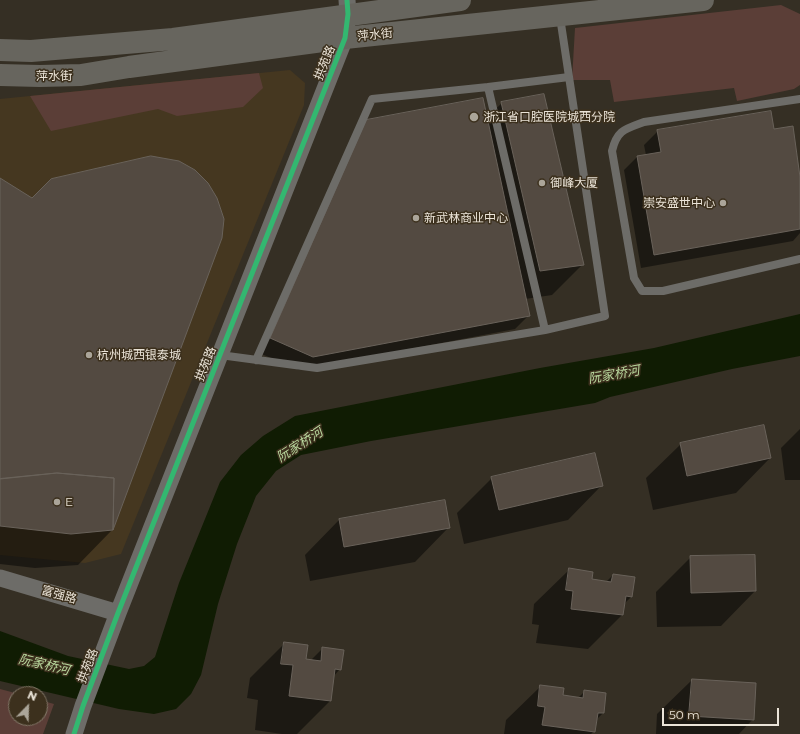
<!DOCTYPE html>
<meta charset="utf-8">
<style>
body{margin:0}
#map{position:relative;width:800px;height:734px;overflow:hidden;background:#352f24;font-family:Montserrat,sans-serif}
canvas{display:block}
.north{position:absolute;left:8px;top:686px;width:40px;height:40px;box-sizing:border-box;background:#3c301d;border:1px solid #827868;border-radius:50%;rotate:23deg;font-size:11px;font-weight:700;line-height:16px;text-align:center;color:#ebe4d8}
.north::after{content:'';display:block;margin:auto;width:14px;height:18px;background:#aba599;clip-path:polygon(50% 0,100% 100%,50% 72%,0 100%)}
.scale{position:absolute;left:662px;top:708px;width:117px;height:18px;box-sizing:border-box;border:2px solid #ebe4d8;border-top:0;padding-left:5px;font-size:12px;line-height:14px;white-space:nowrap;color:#ebe4d8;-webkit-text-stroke:3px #3c301d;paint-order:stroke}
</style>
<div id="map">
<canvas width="800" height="734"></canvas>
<div class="north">N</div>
<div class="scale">50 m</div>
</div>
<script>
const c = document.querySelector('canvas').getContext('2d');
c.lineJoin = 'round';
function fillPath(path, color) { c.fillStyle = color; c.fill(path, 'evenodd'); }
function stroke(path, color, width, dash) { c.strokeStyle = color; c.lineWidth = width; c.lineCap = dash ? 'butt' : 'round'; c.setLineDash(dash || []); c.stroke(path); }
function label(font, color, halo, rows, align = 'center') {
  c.font = font + ' Montserrat,"Noto Sans SC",sans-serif'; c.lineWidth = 3; c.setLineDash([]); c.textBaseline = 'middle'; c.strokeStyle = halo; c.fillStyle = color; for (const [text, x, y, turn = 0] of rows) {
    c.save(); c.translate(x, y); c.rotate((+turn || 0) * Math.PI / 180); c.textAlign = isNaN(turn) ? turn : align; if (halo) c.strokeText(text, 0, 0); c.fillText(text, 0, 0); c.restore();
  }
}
const built = new Path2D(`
 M290 70 305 83 304 105 121 554 85 563 0 555V99Z`);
const green = new Path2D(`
 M781 5 800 14V85L794 89 737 101 734 88 614 102 610 80H572L575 28Z
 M259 73 263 88 243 107 177 116 158 109 51 131 30 96Z
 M0 689 19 694H16V718H40V700L54 704 43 734H0Z`);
const water = new Path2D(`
 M800 314V356L732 369 610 397 595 403 371 441 301 455 276 471 256 496 237 544 218 604 201 675 191 694 176 709 154 714 119 709 0 681V631L68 656 129 669 144 666 155 657 179 583 220 482 241 455 263 436 295 416 540 368 654 348Z`);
const shadow = new Path2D(`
 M482 100 486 118 502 103 583 264 552 295 525 299 529 315 515 329 299 370 257 352Z
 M773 130 800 184V233L793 241 641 268 624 170 638 156 646 155 644 145 658 131Z
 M0 179 112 530 78 565 35 568 0 564Z
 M800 429V480H785L781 448Z
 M681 444 770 458 736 493 653 510 646 478Z
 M492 478 602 485 568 520 464 544 457 513Z
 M339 520 449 527 415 562 310 581 305 555Z
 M754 556 755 591 721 626 657 627 656 592 691 557Z
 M569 570 591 580 606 582 613 575 631 597 624 604 622 615 588 649 536 643 539 625 532 624 534 604Z
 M284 644 305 660 310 661 323 648 340 669 333 677 330 701 297 734H282L255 730 258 700 247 698 250 678Z
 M692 680 753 719 739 734H656L657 714Z
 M541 686 562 696 578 698 585 691 603 713 596 720 594 731 591 734H504L506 720Z`);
const building = new Path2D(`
 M544 94 584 265 540 271 501 102Z
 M483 98 530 316 313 357 270 338 366 120Z
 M771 111 774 129 793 126 800 177V229L654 255 637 156 661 152 657 130Z
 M151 156 179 161 195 170 208 183 217 198 224 219 222 238 113 530 114 478 57 473 0 479V178L32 198 51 179Z
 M764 425 771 458 687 476 680 443Z
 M595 453 603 486 499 510 491 477Z
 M57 473 114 478 113 530 71 534 0 526V479Z
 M445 500 450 528 344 547 339 519Z
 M755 555 756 591 691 593 690 556Z
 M569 568 593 572 592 579 611 582 613 574 635 577 632 597 626 596 623 615 571 609 573 591 566 590Z
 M284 642 308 645 306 659 321 661 322 647 344 650 341 670 335 669 331 701 289 696 293 665 281 664Z
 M692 679 756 683 754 720 689 716Z
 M540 685 564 688 563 695 583 698 584 690 606 693 604 713H598L595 732 542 725 545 707 538 706Z`);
const service = new Path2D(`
 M488 87 569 77
 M800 99 644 122C625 129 617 130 612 151L634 278 642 291H663L800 259
 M545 330 605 316 560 17
 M220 355 317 368 545 330 488 87 372 99 256 360`);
const minor = new Path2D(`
 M0 578 118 613
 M74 734 83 706 118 613 345 38 348 14 347 0`);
const secondary = new Path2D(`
 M0 50 31 51 173 39 460 0
 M0 75 40 76 81 75 129 67 345 38 703 0`);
const cycleway = new Path2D(`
 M74 734 83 706 118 613 345 38 348 14 347 0`);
const markers = [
 [474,117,5,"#aba599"],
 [542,183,4,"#aba599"],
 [723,203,4,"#aba599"],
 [416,218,4,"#aba599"],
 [89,355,4,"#aba599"],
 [57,502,4,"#aba599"]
];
const streetNames = [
 ["萍水街",375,35,-6],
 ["拱苑路",325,63,-68],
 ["萍水街",54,76],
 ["拱苑路",206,364,-68],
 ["富强路",59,595,16],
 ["拱苑路",88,666,-69]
];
const poiNames = [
 ["浙江省口腔医院城西分院",483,117],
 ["御峰大厦",550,183],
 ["崇安盛世中心",715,203,"right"],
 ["新武林商业中心",424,218],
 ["杭州城西银泰城",97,355],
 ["E",65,502]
];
const waterNames = [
 ["阮家桥河",614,375,-10],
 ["阮家桥河",300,445,-33],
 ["阮家桥河",44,665,13]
];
fillPath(built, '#453720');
fillPath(green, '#5b3e37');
fillPath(water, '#101c03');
fillPath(shadow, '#0007');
fillPath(building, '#534a41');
stroke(building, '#69625a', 1);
stroke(service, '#6d6c68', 8);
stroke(minor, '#6d6c68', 17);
stroke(secondary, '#67655e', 22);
stroke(cycleway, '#33b770', 5);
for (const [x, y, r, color] of markers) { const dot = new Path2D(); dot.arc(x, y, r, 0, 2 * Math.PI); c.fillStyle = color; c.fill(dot); stroke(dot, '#3c301d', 1.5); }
label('12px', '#ebe4d8', '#3c301d', streetNames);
label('12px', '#ebe4d8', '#3c301d', poiNames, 'left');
label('italic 13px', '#b9d89e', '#3c301d', waterNames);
</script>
